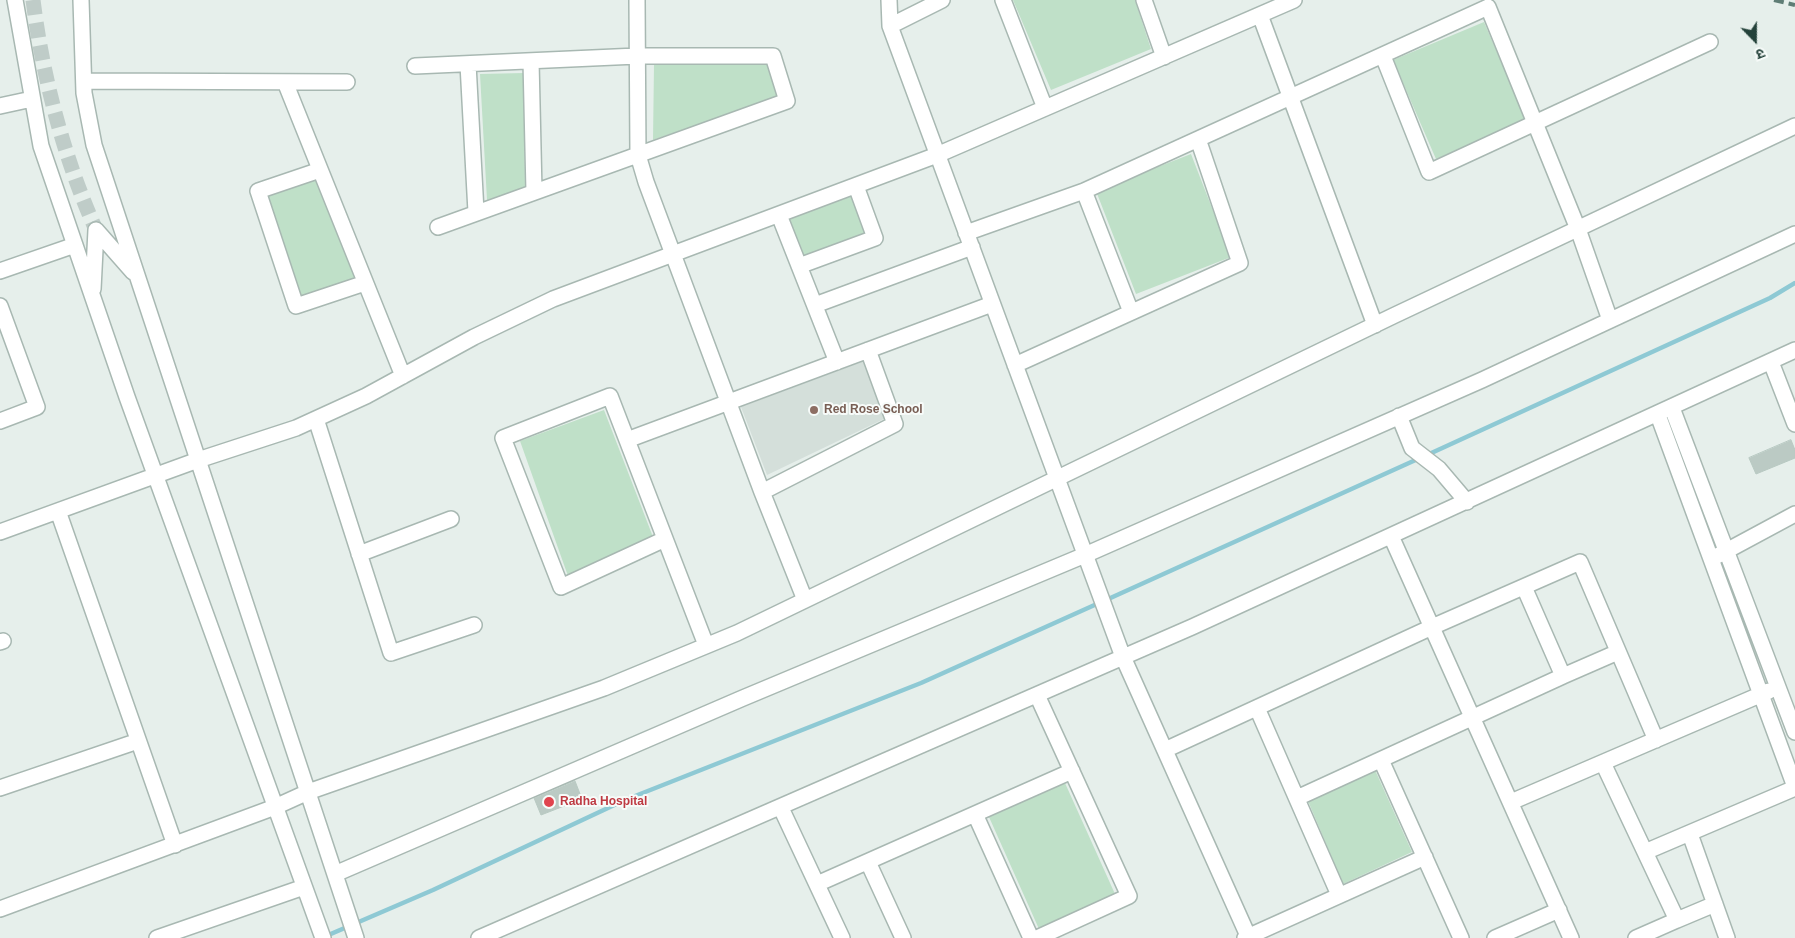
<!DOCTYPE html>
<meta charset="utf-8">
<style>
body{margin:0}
#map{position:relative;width:1795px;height:938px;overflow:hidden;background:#e6efeb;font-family:Helvetica,"Noto Sans Devanagari",sans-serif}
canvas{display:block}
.north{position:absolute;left:1730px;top:15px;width:50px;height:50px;-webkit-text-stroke:4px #f7fbf9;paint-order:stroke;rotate:158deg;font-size:14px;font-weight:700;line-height:20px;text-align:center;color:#24423a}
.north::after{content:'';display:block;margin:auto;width:18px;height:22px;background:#24423a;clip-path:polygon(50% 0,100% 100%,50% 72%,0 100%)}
</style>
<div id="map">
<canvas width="1795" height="938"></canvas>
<div class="north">उ</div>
</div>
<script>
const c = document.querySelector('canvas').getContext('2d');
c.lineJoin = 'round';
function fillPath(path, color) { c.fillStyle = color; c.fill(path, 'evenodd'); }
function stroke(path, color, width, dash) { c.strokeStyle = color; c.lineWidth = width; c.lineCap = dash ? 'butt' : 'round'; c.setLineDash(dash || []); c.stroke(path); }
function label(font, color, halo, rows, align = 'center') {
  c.font = font + ' Helvetica,sans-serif'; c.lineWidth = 4; c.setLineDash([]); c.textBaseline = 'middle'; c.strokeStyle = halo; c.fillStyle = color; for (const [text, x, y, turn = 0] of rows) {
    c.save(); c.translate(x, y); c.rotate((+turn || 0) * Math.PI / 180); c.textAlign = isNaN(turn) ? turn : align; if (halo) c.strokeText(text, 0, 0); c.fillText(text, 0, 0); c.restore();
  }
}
const built = new Path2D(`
 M864 361 886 418 767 475 741 407Z`);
const green = new Path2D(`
 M1013 0H1135L1151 49 1051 90Z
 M1484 22 1526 120 1436 159 1393 60Z
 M770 60 780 96 653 140 654 65Z
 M524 73 525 188 487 200 480 74Z
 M1191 154 1231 257 1136 294 1096 191Z
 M317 179 356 278 301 297 267 194Z
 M852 196 866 235 803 257 789 219Z
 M604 410 653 537 568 576 520 441Z
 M1375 770 1412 852 1343 884 1308 801Z
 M1065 783 1115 894 1039 929 989 817Z`);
const stream = new Path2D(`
 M1427 455 1770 298 1795 283
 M1106 600 1420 458
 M326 936 433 890 625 800 921 683 1099 603`);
const building = new Path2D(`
 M1791 440 1795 450V458L1756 474 1749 458Z
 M575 781 582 799 541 815 534 798Z`);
const minorTunnel = new Path2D(`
 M33 0C43 79 64 158 96 230`);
const minor = new Path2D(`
 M15 0 41 146 127 397 323 938
 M81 0 84 93 94 145 356 938
 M637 0 638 155 646 182 762 492 805 600
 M889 0 890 26 1123 657 1249 938
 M1003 0 1045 108
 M1144 0 1164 57
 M1260 15 1375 325
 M890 26 942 0
 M1383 56 1429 172 1710 42
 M531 61 534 192
 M468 64 476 212
 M415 66 637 56H773L787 101 438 227
 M84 81 347 82
 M285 82 403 376
 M0 106 32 99
 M320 170 258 191 296 306 365 283
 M1084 191 1131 312
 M779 215 837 362
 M96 230 133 272
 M966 233 1084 191 1488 7 1578 229 1610 320
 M799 266 875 238 856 186
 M0 271 75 245
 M93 289 96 230
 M815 305 972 247
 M0 306 37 407 0 421
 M1771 362 1795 424
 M1015 365 1240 263 1198 139
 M1672 408 1795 732
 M1658 415 1795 787
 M1399 416 1412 448 1439 469 1467 502
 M316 419 391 653 474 625
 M627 440 992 304
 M762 492 895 424 868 350
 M58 511 175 845
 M0 532 198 460 296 428 366 396 474 337 553 299 937 155 1294 0
 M1391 536 1571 938
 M665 539 561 587 503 438 610 396 706 645
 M359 554 451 519
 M1717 556 1795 514
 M1524 587 1563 676 1618 652
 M0 642 3 641
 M1037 695 1129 896 1037 938
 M1257 708 1339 895
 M1165 750 1432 627 1580 562 1656 740
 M1381 760 1461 938
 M1603 763 1677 920 1715 904
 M0 788 138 741
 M1297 798 1563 676
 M1511 802 1769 691
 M781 808 842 938
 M975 814 1031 938
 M1690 834 1727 938
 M1645 852 1795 788
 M868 862 903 938
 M335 874 743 698 1085 555 1482 380 1795 234
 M817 884 1072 771
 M0 909 275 807 308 792 604 688 737 633 1393 316 1795 126
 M157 938 304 887
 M479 938 1192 627 1795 350
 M1245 938 1425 857
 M1495 938 1559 910
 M1636 938 1677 920`);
const rail = new Path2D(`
 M1774 0 1795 5`);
const markers = [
 [814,410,5,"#8d6e63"],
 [549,802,6,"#e0444e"]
];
const educationNames = [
 ["Red Rose School",824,410]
];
const healthNames = [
 ["Radha Hospital",560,802]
];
fillPath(built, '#d4dfda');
fillPath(green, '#bfe0c8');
stroke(stream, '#8ec9d4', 4.5);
fillPath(building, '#bbcac4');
stroke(building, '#b8c9c2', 1);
stroke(minorTunnel, '#bfccc8', 15, [15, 8]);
stroke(minor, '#a8b8b2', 18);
stroke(minor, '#fff', 15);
stroke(rail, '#5f7d75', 4, [10, 5]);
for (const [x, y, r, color] of markers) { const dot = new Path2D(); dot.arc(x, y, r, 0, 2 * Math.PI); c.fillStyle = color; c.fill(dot); stroke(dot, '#f7fbf9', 2); }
label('bold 12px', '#785e54', '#f7fbf9', educationNames, 'left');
label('bold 12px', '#be3a42', '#f7fbf9', healthNames, 'left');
</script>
